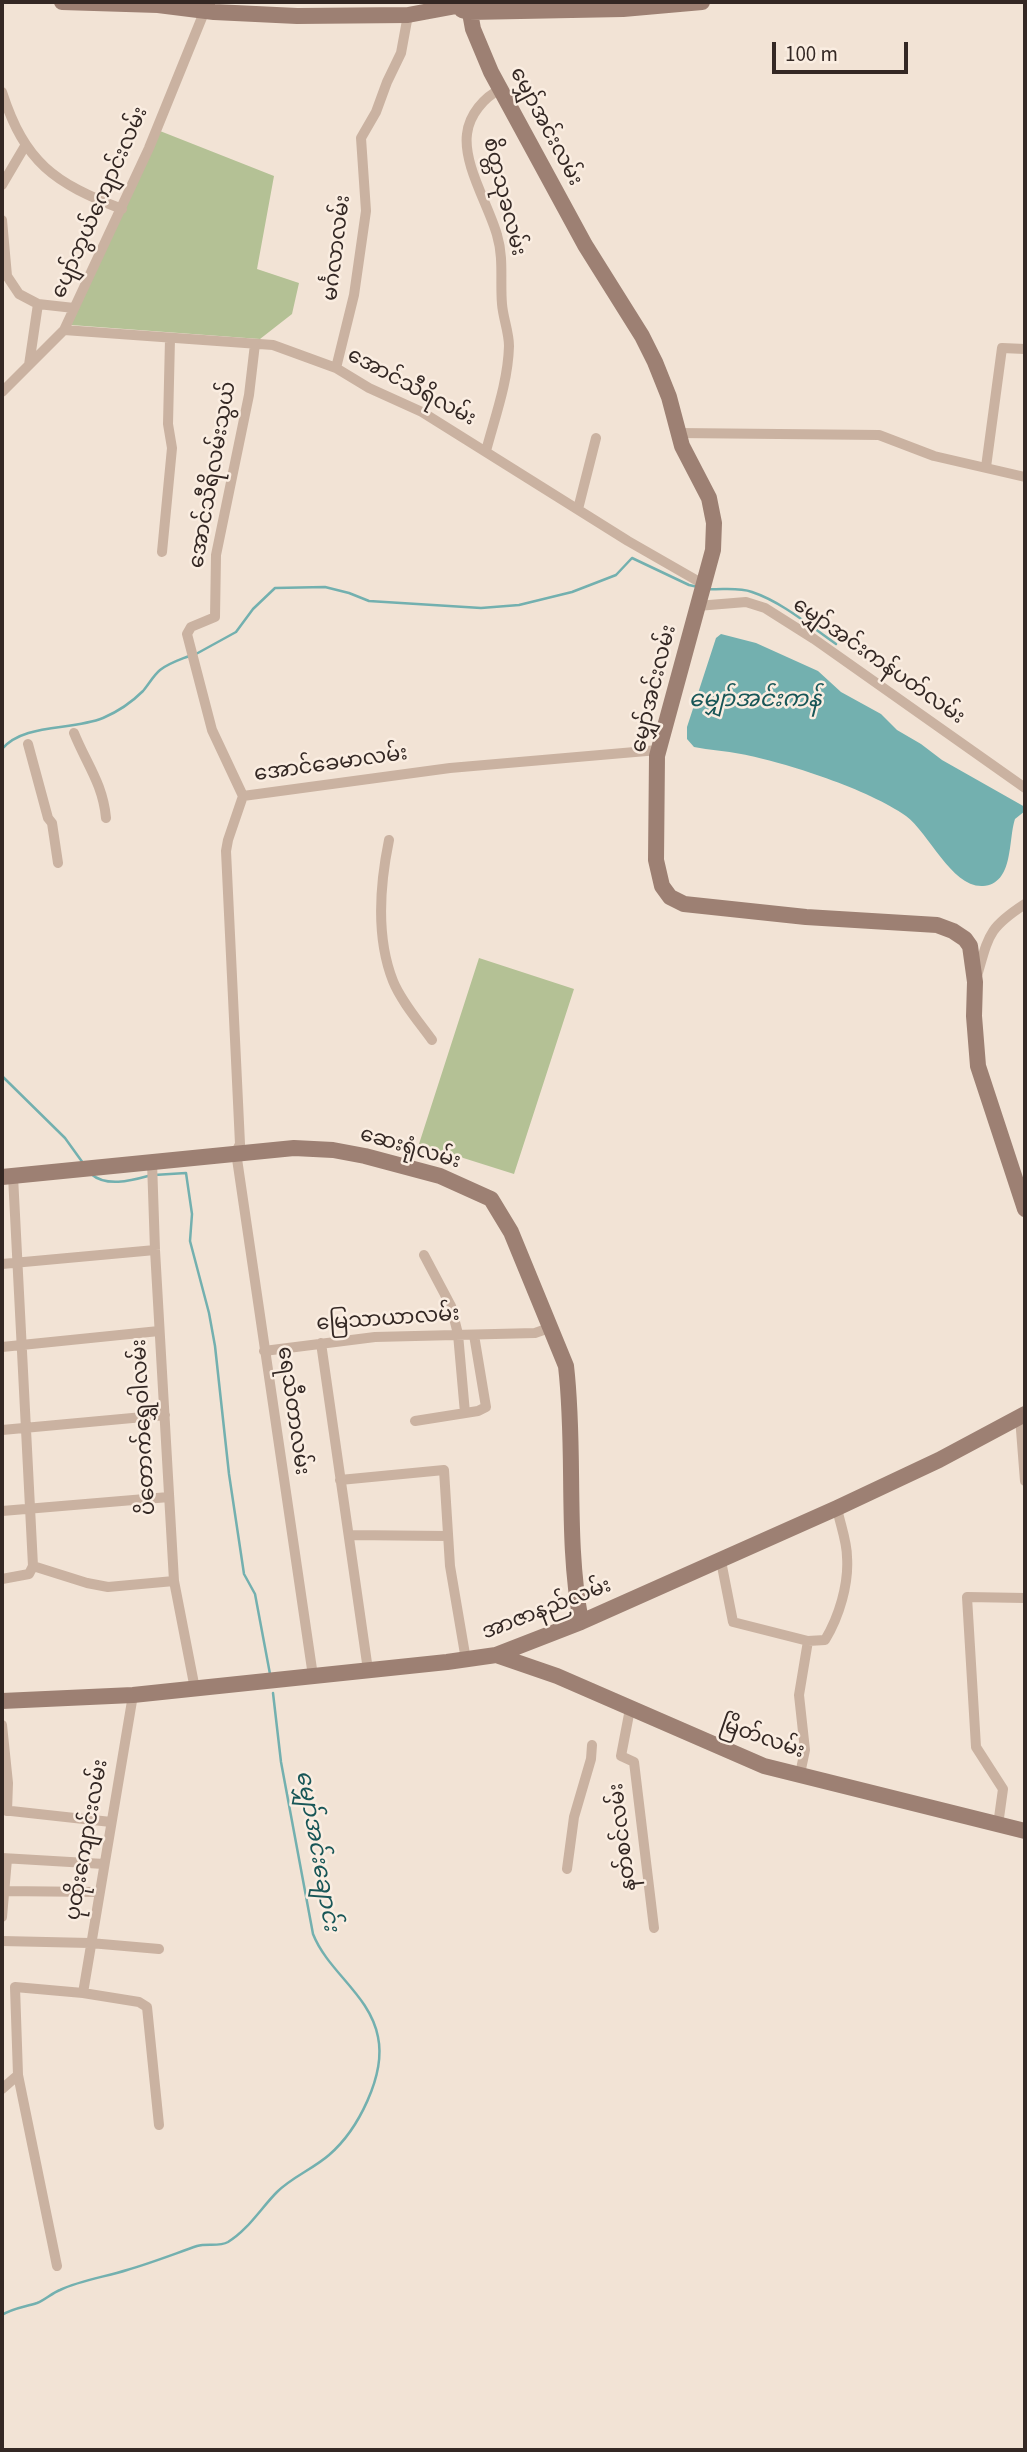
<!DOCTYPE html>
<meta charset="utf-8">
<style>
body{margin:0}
#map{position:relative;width:1027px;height:2452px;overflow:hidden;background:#f2e3d5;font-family:"Source Sans 3",sans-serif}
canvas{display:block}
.frame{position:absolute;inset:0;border:4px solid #342824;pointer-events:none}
.scale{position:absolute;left:772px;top:42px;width:136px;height:32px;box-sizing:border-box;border:4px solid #342824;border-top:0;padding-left:9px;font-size:21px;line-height:24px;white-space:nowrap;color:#342824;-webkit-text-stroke:5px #faede1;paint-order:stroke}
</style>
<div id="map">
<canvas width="1027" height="2452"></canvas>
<div class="frame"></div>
<div class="scale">100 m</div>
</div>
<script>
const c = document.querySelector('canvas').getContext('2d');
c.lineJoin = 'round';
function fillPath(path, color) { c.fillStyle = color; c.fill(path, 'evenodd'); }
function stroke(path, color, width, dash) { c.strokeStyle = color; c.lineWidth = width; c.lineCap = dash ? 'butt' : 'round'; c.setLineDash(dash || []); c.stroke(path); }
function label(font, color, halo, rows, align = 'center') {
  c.font = font + ' "Source Sans 3","Noto Sans Myanmar",sans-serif'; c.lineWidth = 5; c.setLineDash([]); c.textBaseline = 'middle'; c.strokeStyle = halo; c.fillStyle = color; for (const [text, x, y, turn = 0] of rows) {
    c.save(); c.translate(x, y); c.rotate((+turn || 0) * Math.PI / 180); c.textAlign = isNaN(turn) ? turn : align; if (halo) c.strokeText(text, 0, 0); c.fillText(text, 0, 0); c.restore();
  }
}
const green = new Path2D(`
 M160 131 274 176 257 269 299 283 292 314 260 339 71 325Z
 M479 958 574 989 514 1174 419 1144Z`);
const water = new Path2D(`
 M721 634 756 643 818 671 841 692 881 714 897 730 921 744 942 760 1025 807V811L1015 819C1008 840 1014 884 983 886 952 888 929 833 906 816 870 790 785 762 741 754 726 751 709 750 694 747L687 739V727L716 638Z`);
const stream = new Path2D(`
 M708 589C723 590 738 587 752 592 782 602 810 626 836 644
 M196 654 236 632 253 609 275 588 325 587 349 593 369 601 481 608 519 605 572 592 616 575 632 558 689 585 698 587
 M2 749C24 723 71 731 103 718 117 712 132 702 143 691 149 684 153 676 160 670 169 663 179 660 189 656
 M2 1076 65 1138 83 1163
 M91 1174C106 1187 130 1181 148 1176
 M154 1175 186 1173 192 1214 190 1241 209 1313 215 1346 229 1474 244 1574 255 1594 270 1674
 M2 2315C13 2308 25 2307 37 2303 45 2300 52 2293 60 2290 81 2280 105 2277 127 2270 151 2263 174 2254 197 2246 207 2243 219 2247 228 2242 248 2230 261 2208 277 2192 292 2177 313 2169 329 2155 358 2130 386 2075 378 2037 370 1995 328 1972 313 1934L281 1762 273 1693`);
const street = new Path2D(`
 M2 92C25 163 54 183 122 209
 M2 185 25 146
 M2 220 7 276 19 294 38 304 29 365
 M38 304 74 308
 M64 330 273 345 336 368 369 388 422 412 628 541 703 584
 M336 368 354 295 366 211 361 138 376 112 387 82 401 53 408 15
 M2 392 64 330 149 148 205 10
 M678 433 879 435 934 456 1025 477
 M486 451C495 417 508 382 509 346 509 332 503 318 502 304 500 281 504 258 497 235 489 206 463 165 467 134 469 115 484 97 501 89
 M986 467 1002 348 1025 349
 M578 509 596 438
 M162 552 172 448 168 424 170 339
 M697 606 746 602 765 608 814 639 1025 788
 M74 733C86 763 103 784 106 818
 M28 744 48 818 52 823 58 863
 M243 796 212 730 187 634 191 627 215 617 216 555 249 395 255 344
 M389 840C380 884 376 938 393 981 401 1001 419 1022 432 1040
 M977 976C989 935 988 928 1025 904
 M152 1162 155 1250 174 1581 195 1689
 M424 1255 451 1306 458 1334 465 1413
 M2 1264 155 1250
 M321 1343 368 1670
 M2 1347 159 1331
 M264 1351 375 1337 535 1333 552 1327
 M1020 1417 1025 1481
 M415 1421 478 1411 486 1407 474 1335
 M2 1430 165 1415
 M340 1480 444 1470 450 1566 466 1660
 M2 1511 169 1497
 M350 1535 448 1536
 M721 1561 733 1622 808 1641
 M33 1566 87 1583 108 1587 174 1581
 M2 1579 29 1574 33 1566 13 1176
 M313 1676 236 1152 240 1144 226 851 228 840 243 796 450 768 658 750
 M630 1709 621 1756 634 1762 654 1928
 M2 1725 8 1783 7 1811
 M800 1774 805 1750 799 1695 808 1641 825 1640C839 1617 849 1584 847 1557 847 1541 840 1524 837 1508
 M2 1810 111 1822
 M998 1825 1003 1789 976 1747 967 1597 1025 1598
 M2 1858 104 1864
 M567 1869 574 1817 591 1759 592 1745
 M2 1891 98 1892
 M2 1917 7 1859
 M2 1941 90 1943 159 1949
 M83 1993 133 1695
 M2 2089 18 2075
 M57 2266 18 2075 15 1987 83 1993 139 2002 147 2007 159 2125`);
const secondary = new Path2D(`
 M62 2 158 5 214 12 297 16 408 15 478 2
 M468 2 473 29 491 72 585 245 642 336 655 362 669 397 682 446 709 498 714 523 713 550 657 756 656 860 662 886 670 897 684 904 806 917 937 925 953 931 965 939 970 946 975 982 974 1016 978 1066 1025 1209
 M462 10 469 12 623 9 702 2
 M2 1177 294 1148 333 1150 365 1156 440 1176 491 1199 511 1232 566 1366C576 1451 565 1536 581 1622
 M496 1655 557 1676 764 1766 1025 1831
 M2 1701 133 1695 447 1662 496 1655 581 1622 837 1508 939 1460 1025 1414`);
const streetNames = [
 ["မျှော်အင်းလမ်း",545,127,62],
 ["စိတ္တသုခလမ်း",503,197,76],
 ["ပျော်ဘွယ်ကျောင်းလမ်း",101,203,-66],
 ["မင်္ဂလာလမ်း",338,248,-83],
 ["အောင်သီရိလမ်း",411,388,28],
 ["အောင်သီရိလမ်းသွယ်",214,475,-80],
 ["မျှော်အင်းကန်ပတ်လမ်း",878,662,35],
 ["မျှော်အင်းလမ်း",655,689,-76],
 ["အောင်ခေမာလမ်း",331,765,-8],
 ["ဆေးရုံလမ်း",410,1149,16],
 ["မြေသာယာလမ်း",388,1320,-4],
 ["ရေသီတာလမ်း",292,1411,82],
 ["ပိတောက်ရွှေဝါလမ်း",145,1427,-93],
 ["အာဇာနည်လမ်း",547,1610,-21],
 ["မြိတ်လမ်း",762,1739,19],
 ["နတ်စင်လမ်း",624,1837,-97],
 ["ပုထိုးကျောင်းလမ်း",88,1840,-80]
];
const waterNames = [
 ["မျှော်အင်းကန်",755,701],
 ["မျှော်အင်းချောင်း",316,1851,80]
];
fillPath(green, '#b4c195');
fillPath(water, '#73b0af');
stroke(stream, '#73b0af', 2.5);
stroke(street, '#cab2a1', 10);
stroke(secondary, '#9d8073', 16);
label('21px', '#342824', '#faede1', streetNames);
label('italic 23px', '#185657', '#faede1', waterNames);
</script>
